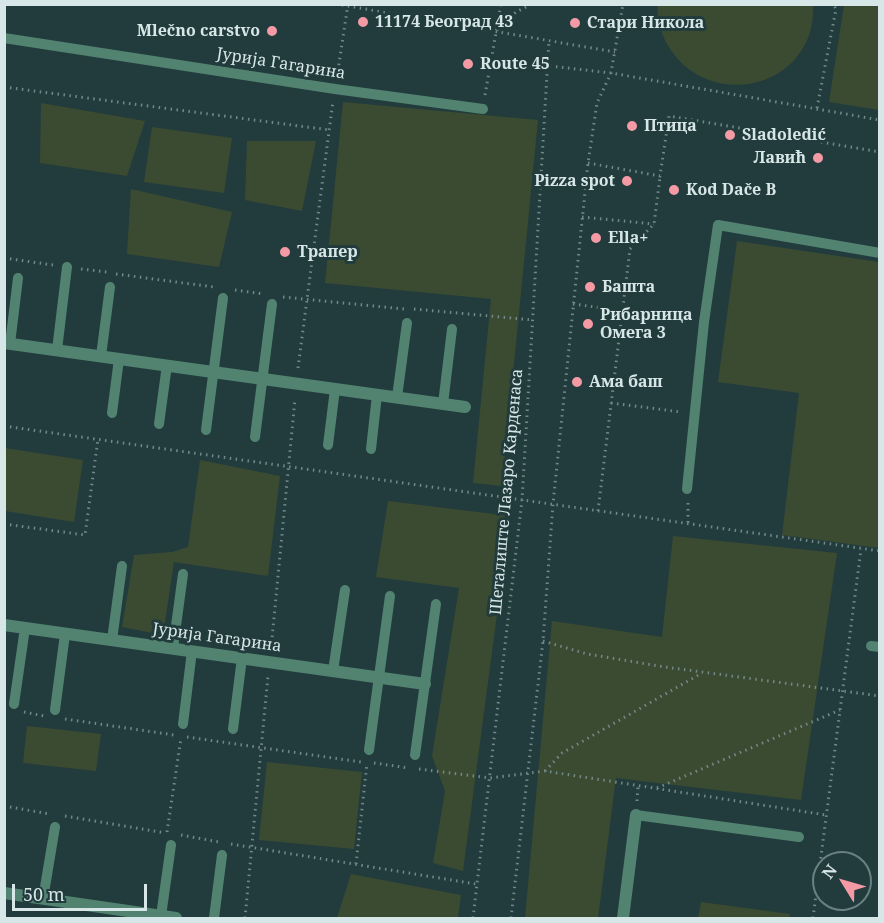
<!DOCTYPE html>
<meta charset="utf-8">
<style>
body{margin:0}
#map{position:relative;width:884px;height:923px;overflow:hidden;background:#223c3e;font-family:"Noto Serif",serif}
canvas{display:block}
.frame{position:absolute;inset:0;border:6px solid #d7e6e7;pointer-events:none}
.north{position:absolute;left:812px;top:851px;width:60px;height:60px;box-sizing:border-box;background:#223c3e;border:2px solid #6a8082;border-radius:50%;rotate:307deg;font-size:16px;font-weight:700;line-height:24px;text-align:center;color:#d7e6e7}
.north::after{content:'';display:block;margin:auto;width:21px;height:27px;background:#f49aa4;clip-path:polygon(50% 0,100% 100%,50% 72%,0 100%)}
.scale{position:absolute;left:12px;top:884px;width:135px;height:27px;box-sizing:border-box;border:3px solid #d7e6e7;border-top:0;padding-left:8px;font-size:18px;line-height:21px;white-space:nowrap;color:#d7e6e7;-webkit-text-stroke:4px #223c3e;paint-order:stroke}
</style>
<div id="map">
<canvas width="884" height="923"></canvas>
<div class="frame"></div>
<div class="north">N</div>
<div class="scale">50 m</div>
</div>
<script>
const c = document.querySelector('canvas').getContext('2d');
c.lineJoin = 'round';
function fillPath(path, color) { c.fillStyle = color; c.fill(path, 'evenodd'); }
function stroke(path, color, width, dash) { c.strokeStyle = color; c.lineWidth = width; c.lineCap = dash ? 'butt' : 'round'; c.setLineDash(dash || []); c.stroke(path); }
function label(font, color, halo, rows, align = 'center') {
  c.font = font + ' "Noto Serif",serif'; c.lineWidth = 6; c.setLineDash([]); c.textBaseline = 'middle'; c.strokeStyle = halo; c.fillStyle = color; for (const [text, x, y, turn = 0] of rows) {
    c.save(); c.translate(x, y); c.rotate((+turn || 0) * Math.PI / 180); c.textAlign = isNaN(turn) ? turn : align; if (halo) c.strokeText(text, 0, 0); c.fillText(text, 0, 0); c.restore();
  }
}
const green = new Path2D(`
 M658 4 813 5C817 88 708 115 667 44 661 33 656 17 658 4Z
 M844 5H879V110L829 102Z
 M343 102 538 120 502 486 473 483 491 299 325 283Z
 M41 103 145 121 127 176 40 163Z
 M152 127 232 138 224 193 144 182Z
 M247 141H316L302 211 245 200Z
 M131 189 232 212 219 267 127 254Z
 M737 241 879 262V548L782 535 799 393 718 382Z
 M5 448 83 460 74 522 5 511Z
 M200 460 280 476 268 576 174 562 163 635 122 627 134 555 172 552 188 547Z
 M388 501 510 516 463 871 433 863 445 791 432 756 459 588 376 577Z
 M673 536 837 553 801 800 616 778 598 918H525L552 621 662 637Z
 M27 726 101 734 96 771 23 763Z
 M267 762 362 772 354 849 259 840Z
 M351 874 461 895 458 918H337Z
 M701 902 790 914 789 918H698Z`);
const path = new Path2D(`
 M336 4 615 52
 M497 30 516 12 532 4
 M550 66 611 73 880 120
 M337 77 348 4
 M4 87 330 130
 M485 95 501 4
 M817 108 836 9 833 4
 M588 163 660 176 669 116 880 152
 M582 217 654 224
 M4 258 53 265
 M81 269 107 272
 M116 274 214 287
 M235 290 264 294
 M283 297 404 309
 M573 304 691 320
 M414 309 533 320
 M298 368 333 101
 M611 403 681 412
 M4 426 880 551
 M688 503V523
 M598 511 630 249 654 224 660 177
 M4 524 85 535 98 439
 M543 641 587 654 665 667 880 696
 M271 649 295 399
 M24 712 44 716
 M65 719 174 735
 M187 737 361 762
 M374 763 409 768
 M419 769 490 778 545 771 826 815
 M545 771 562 753 702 673
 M657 788 840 710
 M637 801 638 786
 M4 806 50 814
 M65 816 165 833
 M167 832 181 738
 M181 835 219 842
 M231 844 476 884
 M356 864 367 763
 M245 918 268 676
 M473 918 522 500 549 40
 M511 918 543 641 553 504 588 163 597 103 611 73 623 4
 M813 918 861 549`);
const lane = new Path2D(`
 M4 38 335 89 483 109
 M10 344 18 278
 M57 350 67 267
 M101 356 110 287
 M397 397 407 323
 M443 404 452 329
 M112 413 119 359
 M159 424 167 365
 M206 430 223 298
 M255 437 272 304
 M328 445 335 389
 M371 449 377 395
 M687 489 704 322 718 225 880 253
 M112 640 122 566
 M871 646 880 647
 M173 648 183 574
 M333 671 345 590
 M14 704 25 628
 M55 710 65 634
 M183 724 192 651
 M233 729 242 658
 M369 750 390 596
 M415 755 436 604
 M636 815 799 837
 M43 899 55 827
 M161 916 171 845
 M214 918 222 855`);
const street = new Path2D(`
 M4 343 465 407
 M4 625 425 684
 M4 893 176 918
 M623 918 636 815`);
const markers = [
 [363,22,6,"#f49aa4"],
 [575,23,6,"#f49aa4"],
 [272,31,6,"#f49aa4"],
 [468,64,6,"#f49aa4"],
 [632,126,6,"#f49aa4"],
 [730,135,6,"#f49aa4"],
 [818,158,6,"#f49aa4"],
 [627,181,6,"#f49aa4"],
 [674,190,6,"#f49aa4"],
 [596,238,6,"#f49aa4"],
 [285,252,6,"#f49aa4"],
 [590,287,6,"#f49aa4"],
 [588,324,6,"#f49aa4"],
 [577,382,6,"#f49aa4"]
];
const poiNames = [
 ["11174 Београд 43",375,22],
 ["Стари Никола",587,23],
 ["Mlečno carstvo",260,31,"right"],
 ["Route 45",480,64],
 ["Птица",644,126],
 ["Sladoledić",742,135],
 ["Лавић",806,158,"right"],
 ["Pizza spot",615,181,"right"],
 ["Kod Dače B",686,190],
 ["Ella+",608,238],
 ["Трапер",297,252],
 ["Башта",602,287],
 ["Рибарница",600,315],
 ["Омега 3",600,333],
 ["Ама баш",589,382]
];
const streetNames = [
 ["Јурија Гагарина",281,64,9],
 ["Шеталиште Лазаро Карденаса",507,492,-85],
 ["Јурија Гагарина",217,638,8]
];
fillPath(green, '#3b4b31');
stroke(path, '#738889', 3, [1.5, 4.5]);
stroke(lane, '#528370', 10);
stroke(street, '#528370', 12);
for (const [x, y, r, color] of markers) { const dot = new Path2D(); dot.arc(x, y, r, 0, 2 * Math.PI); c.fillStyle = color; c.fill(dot); stroke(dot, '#223c3e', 2); }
label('bold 16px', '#d7e6e7', '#223c3e', poiNames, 'left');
label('16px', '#d7e6e7', '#223c3e', streetNames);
</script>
